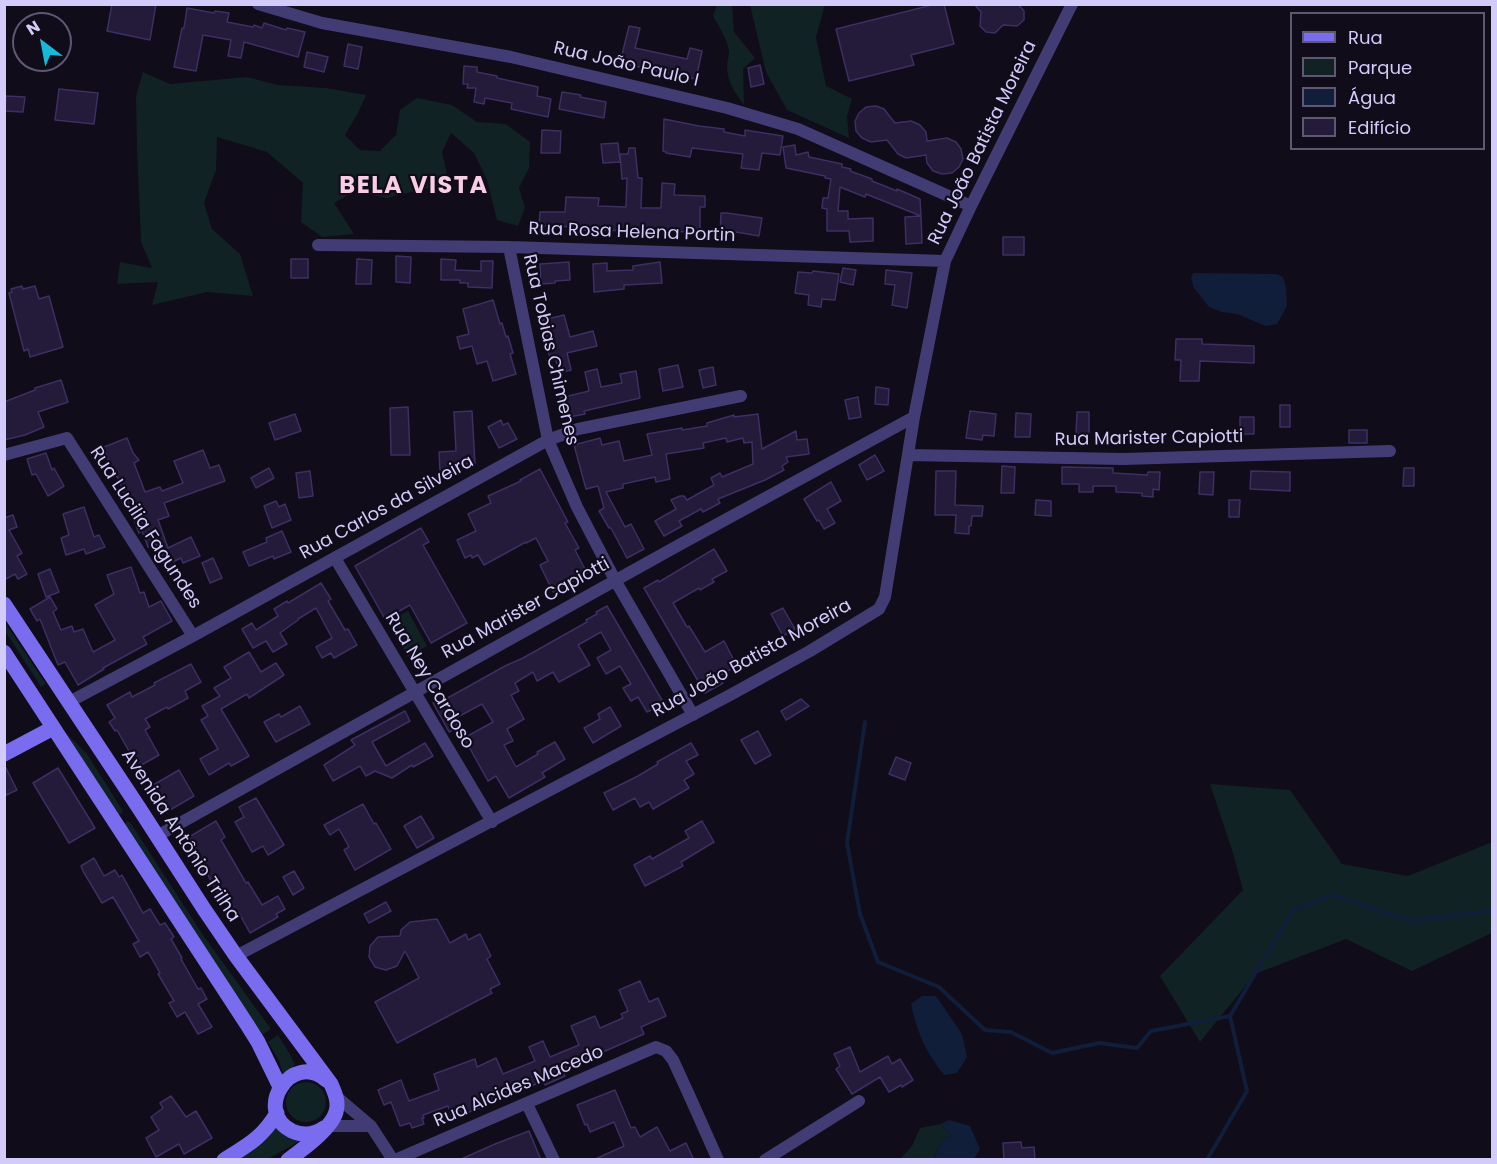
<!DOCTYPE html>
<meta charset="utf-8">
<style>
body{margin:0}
#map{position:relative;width:1497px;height:1164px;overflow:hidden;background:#100c1a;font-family:Poppins,sans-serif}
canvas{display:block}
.frame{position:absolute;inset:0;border:6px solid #d3cbf9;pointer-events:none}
.legend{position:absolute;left:1290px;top:12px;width:195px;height:138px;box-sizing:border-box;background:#100c1a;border:2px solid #5e5873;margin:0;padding:8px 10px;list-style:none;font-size:18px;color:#d3cbf9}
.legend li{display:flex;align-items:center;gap:12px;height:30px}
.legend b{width:30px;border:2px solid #5e5873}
.north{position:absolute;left:12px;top:12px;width:60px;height:60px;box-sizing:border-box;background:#100c1a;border:2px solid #5e5873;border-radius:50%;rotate:328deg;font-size:16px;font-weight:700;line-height:24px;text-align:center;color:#d3cbf9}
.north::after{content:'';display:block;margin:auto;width:21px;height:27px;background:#17b8d9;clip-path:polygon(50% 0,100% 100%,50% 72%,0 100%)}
</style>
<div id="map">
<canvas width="1497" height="1164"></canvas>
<div class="frame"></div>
<ul class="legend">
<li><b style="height:8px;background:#796cef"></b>Rua</li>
<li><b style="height:16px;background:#102223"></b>Parque</li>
<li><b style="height:16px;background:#101e3a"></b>Água</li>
<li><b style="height:16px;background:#231b39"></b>Edifício</li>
</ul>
<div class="north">N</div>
</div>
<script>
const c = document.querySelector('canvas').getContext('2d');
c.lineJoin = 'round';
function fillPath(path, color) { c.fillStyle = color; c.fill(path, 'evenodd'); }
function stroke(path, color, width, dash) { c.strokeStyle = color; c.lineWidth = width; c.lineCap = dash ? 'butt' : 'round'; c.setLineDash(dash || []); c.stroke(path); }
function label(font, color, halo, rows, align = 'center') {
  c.font = font + ' Poppins,sans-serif'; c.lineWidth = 4.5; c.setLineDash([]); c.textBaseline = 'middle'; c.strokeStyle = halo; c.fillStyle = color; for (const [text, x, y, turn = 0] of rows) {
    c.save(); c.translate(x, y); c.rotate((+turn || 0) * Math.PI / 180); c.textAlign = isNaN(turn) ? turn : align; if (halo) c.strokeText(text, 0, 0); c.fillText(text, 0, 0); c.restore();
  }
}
const green = new Path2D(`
 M717 5H732L734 32 755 58 743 69 744 105C735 93 727 82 727 66 727 61 729 56 729 52 728 40 719 27 713 16Z
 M750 5H825L816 37 826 86 852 99 847 116 849 138 787 110 766 72Z
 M143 72 170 84 247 77 278 85 326 88 366 95 358 113 345 135 360 150 380 151 396 135 400 110 417 98 452 105 477 122 506 124 530 142 529 168 519 188 525 208 518 226 497 220 487 180 474 153 451 133 442 152 449 183 387 198 355 191 334 203 354 234 322 237 301 222 303 183 267 152 217 137 216 170 204 203 212 229 240 254 253 296 207 292 152 305 158 282 117 284 120 262 152 268 141 242 137 148 136 96Z
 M408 611 427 646 408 657 388 622Z
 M4 621 46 684 41 687 5 631Z
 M66 733 87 754 123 811 121 814H118Z
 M1210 784 1290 790 1342 864 1408 876 1492 842V933L1412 971 1346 939 1255 974 1200 1042 1160 976 1243 890 1232 850Z
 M127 821 130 822 203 935 271 1029 262 1035 125 824Z
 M278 1035 291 1056 295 1065 283 1074 279 1061 268 1042Z
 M286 1102a20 20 0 1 1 40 0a20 20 0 1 1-40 0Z
 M941 1124 951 1135 941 1142 933 1159 899 1160 912 1146 920 1128Z
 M276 1127 303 1139 268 1159 238 1160C253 1151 266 1142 276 1127Z`);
const water = new Path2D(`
 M1193 273 1276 274 1283 277 1286 287 1287 306 1277 324 1266 326 1237 314 1222 312 1209 307 1194 288 1191 278Z
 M922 996H936L962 1034 967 1057 957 1073 944 1075C925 1050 918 1035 911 1004Z
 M949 1120 970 1126 980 1149 974 1159H934V1158L941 1142 951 1135 941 1124Z`);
const stream = new Path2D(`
 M865 722 847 843 860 914 878 962 939 987 985 1030 1011 1032 1052 1053 1099 1043 1137 1048 1151 1031 1230 1016 1293 910 1333 895 1412 921 1492 911
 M1207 1160 1247 1091 1230 1016`);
const building = new Path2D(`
 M112 4H156L150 40 107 31Z
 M936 4H944L954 44 911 55 914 65 849 81 836 29Z
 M974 4 1019 5 1024 11V20L1017 26 1003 25 995 33 986 32 980 26 981 12Z
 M187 8 214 13 215 11 229 13 227 22 253 27 254 25 262 28 264 23 286 30 287 28 305 32 298 57 244 42 241 58 228 56 231 40 203 35 196 71 174 67 182 28H184Z
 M629 26 640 28 635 48 687 59 690 48 702 51 696 79 620 63Z
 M348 44 362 47 358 69 344 66Z
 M307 52 328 57 324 72 304 67Z
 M760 65 764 84 751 87 748 68Z
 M464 66 477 67V72L497 76V78L538 87 537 96 551 99 548 117 511 109 512 103 485 98 484 104 474 102 476 88H467L468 84H463Z
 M59 89 98 93 94 124 55 120Z
 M562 92 581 95 580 97 606 102 604 118 559 109Z
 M6 96 25 97 23 112 5 111Z
 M876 106 884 109 895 123 911 121 920 125 926 132 927 141 947 138 956 142 961 149 963 159 959 167 952 173 942 174 933 171 927 163 926 155 906 158 898 154 887 140 871 142 862 138 856 131 855 121 859 113 866 107Z
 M664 119 699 126 724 129V132L745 136V130L783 136 780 155 762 153 759 170 741 168 743 154 692 148 690 157 666 153V152L663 151Z
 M542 130 561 131 560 153H541Z
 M618 143 620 162 603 163 601 144Z
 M795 145 796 155 808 152 809 157 842 164V167L851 169 850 171 872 179V181L897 191V189L920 199 921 216 866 194 865 197 840 187 838 211H848V219L873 218V241L850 242 849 231H827V209L822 208 823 198H828L831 179 825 178V176L786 168 783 147Z
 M629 148H635L638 178H642L641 208H661L662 183 675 184 674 195 705 196V207H700V232L584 230V227L539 226 540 212H565L566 197 599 198 598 206 626 207 627 178 622 179 620 154H628Z
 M721 213H727L762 218 759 236 736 232 735 235 720 234Z
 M921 216 922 243 906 244 905 217Z
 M1003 237H1024V255H1003Z
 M396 256 411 257 410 283 396 282Z
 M291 259H308V278H291Z
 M357 259 372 260 371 284H356Z
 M441 259 456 260 455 270 481 271V261H493L492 288 468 287V283H460V280H441Z
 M569 262 570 280 555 281V283L541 284 540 264Z
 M660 262 662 283 624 285V289L594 292 593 264 607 263V271L633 270V266Z
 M843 268 856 270 853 285 840 282Z
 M886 270 912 273 907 308 892 305 895 285 885 284Z
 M813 271 839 274 835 300 822 299 821 307 808 305 809 295 795 293 798 272 812 273Z
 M22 286 23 289 35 286 39 299 49 296 63 347 30 357 28 349 24 351 9 293 12 292 11 289Z
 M493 300 500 324 502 323 506 337 508 336 513 353 510 354 516 374 493 381 487 361 477 364 472 346 460 349 457 337 469 334 463 309Z
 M564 315 570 337 593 331 597 346 567 353 571 370 559 373 555 356 550 358 544 336H543L539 321Z
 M1176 339H1202V344L1254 346V363L1200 361 1199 381H1180L1181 360H1175Z
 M678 365 683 387 663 391 659 369Z
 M713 367 716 385 703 388 699 370Z
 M597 369 601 387 622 383 620 374 636 371 640 398 584 411 585 414 564 418 560 398 589 391 585 372Z
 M61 380 68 402 38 412 44 427 25 435 4 440V402L35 390V388Z
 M876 387 889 389 888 405 875 404Z
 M858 397 861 417 849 419 845 400Z
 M1280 405H1290V427H1280Z
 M408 407 410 455H391L390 408Z
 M472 411 475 464 453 465V471L440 472 439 452 456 451 454 412Z
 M970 411 996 414 994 436 983 435 982 440 966 438Z
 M1077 412H1089V434H1076Z
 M1016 413 1031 414 1030 437H1015Z
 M295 414 301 431 275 440 269 423Z
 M758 414 762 449 796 431 797 440 807 439 809 454 786 457 788 462 782 466 784 470 765 480 718 499 720 503 703 512 701 509 679 521 682 526 664 536 655 521 676 509 671 500 680 496H684L687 500 714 485 711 478 720 473 722 477 753 464 752 442 744 443 743 438 727 442 726 438 703 443 704 448 666 454 670 479 656 482 655 477 623 484V488L606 492 625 527 631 524 644 549 627 558 611 528H609L599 511 604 508 598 486 586 489 574 445 600 438 602 445 619 441 624 461 652 455 647 434 682 428V430L707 426V423L734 415V417Z
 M1240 417H1254V434H1240Z
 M501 420 503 425 508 423 517 439 499 448 488 427Z
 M1349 430H1367V443H1349Z
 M127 438 133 453 139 460 134 463 145 492 160 487 162 491 183 483 174 461 203 450 210 468 219 465 225 481 164 503 169 516 158 520 168 548 191 537 200 556 183 563 181 558 166 565 156 544 148 547 142 531 139 533 118 478 109 466 110 465 104 447Z
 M46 453 52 470 54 468 64 486 48 496 36 474 32 475 27 459Z
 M875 455 884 471 867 480 859 465Z
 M1002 466 1015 467 1014 493H1001Z
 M1062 467 1113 468V473L1147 475 1148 472H1160L1159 490 1153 489V497L1142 496V493L1116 492V486H1093V492H1079V484H1062Z
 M269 468 274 478 256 488 251 478Z
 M1404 468H1414V486H1403Z
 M540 469 568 522 565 523 579 548 575 550 587 573 553 592 540 565 548 561 536 538 526 543V542L484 565 478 555 472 558 471 555 465 558 457 540 476 531 468 514 491 503 488 496 521 481 520 480Z
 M310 471 313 496 299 498 296 473Z
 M936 471H956L955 505 983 506 982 516H972L971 526H969V534L955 533 956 515H935Z
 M1251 471 1290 472V491L1250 489Z
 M1200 472H1214L1213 495 1199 494Z
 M831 482 841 501 827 509 835 523 824 529 819 520 817 521 804 499Z
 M1036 500 1051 501V516L1035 515Z
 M1229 500H1240L1239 517H1229Z
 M276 501 279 507 285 504 291 520 272 528 264 506Z
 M84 507 94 537 99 535 105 547 86 554 84 549 66 555 61 538 69 535 63 514Z
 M13 515 17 527 9 530 22 553 17 556 27 574 18 579 15 574 4 580V518Z
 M421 528 429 542 423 545 467 623 431 643 410 605 385 619 355 566Z
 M282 531 291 552 274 559 273 556 249 566 243 552 267 542 266 538Z
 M714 549 727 571 712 579 714 582 700 590 699 588 673 603 687 627 689 626 705 652 724 641 737 666 719 676 723 683 705 693 644 588 658 580 659 582Z
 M213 558 222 578 210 583 202 563Z
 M131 567 140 593 144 592 149 607 161 601 172 621 143 637 147 644 103 668 104 669 78 685 65 662 58 665 40 619 37 621 30 609 50 597 57 609 53 612 61 630 72 626 74 632 83 629 93 652 115 640 95 605 114 594 107 575Z
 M50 569 59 592 46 597 38 574Z
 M321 583 331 599 328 601 345 630 348 629 357 645 334 658 331 653 322 658 316 647 332 638 316 608 298 619V620L280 633 287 644 273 652 266 641 253 648 242 629 252 623 256 630 278 616 274 609 287 601 288 603Z
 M607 606 666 707 656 713 653 709 647 712 638 697 631 701 623 688 631 684 620 666 606 674 597 658 611 650 601 632 578 645 590 665 559 682 553 672 537 681 533 672 515 683 519 691 511 695 524 719 507 729 513 741 504 745 516 767 538 754 537 752 555 742 565 759 542 773 545 777 509 798 496 776 488 781 464 738 493 722 482 704 454 719 458 727 449 732 433 703 443 698 444 700 505 666 523 658 587 622 586 620 597 614 596 612Z
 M783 608 795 629 783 636 771 614Z
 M249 652 261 672 276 663 284 675 249 698 247 694 221 709 249 756 231 766 229 763 209 775 200 759 218 749 201 720 208 716 202 706 220 696 214 688 231 678 224 667Z
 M191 664 201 682 185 691 188 698 168 709 167 707 145 719 150 727 145 730 159 755 138 767 117 730 115 731 109 722 115 718 107 705 130 692 132 697 155 685 154 683Z
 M801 699 809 706 786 720 781 711Z
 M300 706 310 724 276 742 264 722 279 714 281 717Z
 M610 707 621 726 593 743 584 728 600 719 598 714Z
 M405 711 410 721 372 742 386 766 425 743 433 756 413 767 412 765 392 778 375 771 366 776 360 766 333 781 324 765 355 745 351 740Z
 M758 731 771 755 755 764 741 740Z
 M691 743 698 755 686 761 694 774 684 780 689 788 653 809 649 802 640 807 635 798 613 810 604 793 638 776 658 764 657 762Z
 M896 757 911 763 905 780 889 774Z
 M4 764 17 790 4 796Z
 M58 768 95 828 69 843 33 783Z
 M179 770 194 796 163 814 148 788Z
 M256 798 284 845 268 855 263 846 252 852 235 822 244 817 239 807Z
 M363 804 374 824 376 823 391 849 355 870 344 850 349 847 339 829 330 835 324 825Z
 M421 816 434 838 417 848 404 826Z
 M216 821 225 837 221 840 246 883 248 882 262 905 278 896 285 909 276 914 278 917 250 933 239 913 235 915 221 890 217 892 205 870 202 871 194 857 199 854 189 837Z
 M702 821 714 842 681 862 683 866 645 886 634 865 650 856 652 859 689 838 685 831Z
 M94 858 104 876 115 870 119 877 122 875 143 913 150 909 160 925 165 923 174 937 171 939 182 958 181 959 198 989 201 988 207 999 198 1004 212 1027 198 1034 185 1012 177 1017 169 1003 174 1001 158 974 160 973 148 952 140 957 133 944 139 941 113 897 102 903 83 871 81 866Z
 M294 871 304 888 293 895 283 877Z
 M386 902 391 911 369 923 364 914Z
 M437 919 450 943 466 934 468 940 480 934 491 956 487 959 500 984 490 989 492 993 397 1043 375 1002 419 978 405 951 397 966 386 970 375 967 369 957 370 946 378 937 400 936 401 930 410 922Z
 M640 981 649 1002 658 998 666 1016 641 1027 644 1034 562 1070 565 1076 545 1085 543 1081 453 1119 448 1106 423 1115 424 1118H422L424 1124 412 1128 410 1123 400 1126 391 1102 384 1105 378 1090 401 1080 409 1101 439 1090 434 1074 475 1059 477 1067 496 1058 503 1074 535 1061 529 1047 543 1041 550 1057 579 1045 571 1026 595 1016 600 1028 623 1018 621 1014 628 1011 619 990Z
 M850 1047 860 1072 888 1056 892 1064 900 1059 913 1080 902 1087 901 1085 889 1092 880 1077 852 1094 836 1069 840 1066 834 1054Z
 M615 1090 631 1128 635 1127 640 1137 657 1127 670 1151 686 1143 694 1160H593L624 1146 614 1122 590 1132 587 1124 585 1125 577 1105Z
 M171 1096 186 1117 196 1111 212 1138 184 1154 179 1144 156 1157 146 1138 159 1130 151 1117 163 1108 160 1103Z
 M529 1131 541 1160H459L495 1144Z
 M1021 1142 1022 1148 1034 1147 1035 1160H1004L1003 1143Z`);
const street = new Path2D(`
 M258 4 322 23 511 57 727 108 798 129 971 206
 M318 245 509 247 945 261
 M509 247 548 440 577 507 615 580 693 715
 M4 455 67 438 193 636
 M908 455 1123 459 1390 451
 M335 558 492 822
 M69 702 193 636 548 440 578 429 741 396
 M157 836 679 545 914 417
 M236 956 732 694 810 651 879 609 885 597 914 417 945 261 971 206 1072 4
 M337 1097 371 1126 393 1160
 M527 1104 554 1160
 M327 1126H371
 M395 1160 656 1047 666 1051 673 1060 690 1097 718 1160
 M765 1160 859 1101`);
const secondary = new Path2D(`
 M4 604 139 808 204 909 236 956 331 1084C335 1093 339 1102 336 1112 331 1129 302 1150 288 1160
 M4 652 248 1026 258 1042 280 1087
 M4 754 53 728
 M324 1128C314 1135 303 1136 292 1131 252 1111 292 1050 326 1080
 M224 1160C248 1145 262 1138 277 1113`);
const streetNames = [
 ["Rua João Paulo I",626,65,13],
 ["Rua João Batista Moreira",983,143,-64],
 ["Rua Rosa Helena Portin",632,233,2],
 ["Rua Tobias Chimenes",550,350,77],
 ["Rua Marister Capiotti",1149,439,-1],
 ["Rua Carlos da Silveira",387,508,-29],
 ["Rua Lucilia Fagundes",145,528,57],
 ["Rua Marister Capiotti",526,609,-29],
 ["Rua João Batista Moreira",752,659,-29],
 ["Rua Ney Cardoso",429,681,59],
 ["Avenida Antônio Trilha",180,836,57],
 ["Rua Alcides Macedo",519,1087,-23]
];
const districtNames = [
 ["BELA VISTA",414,187]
];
fillPath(green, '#102223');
fillPath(water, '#101e3a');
stroke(stream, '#101e3a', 4);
fillPath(building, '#231b39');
stroke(building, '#3d2f62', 1.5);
stroke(street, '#423c74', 12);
stroke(secondary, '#796cef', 15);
label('18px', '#d3cbf9', '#100c1a', streetNames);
c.letterSpacing = '1.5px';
label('bold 24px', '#facde6', '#100c1a', districtNames);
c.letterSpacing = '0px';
</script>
